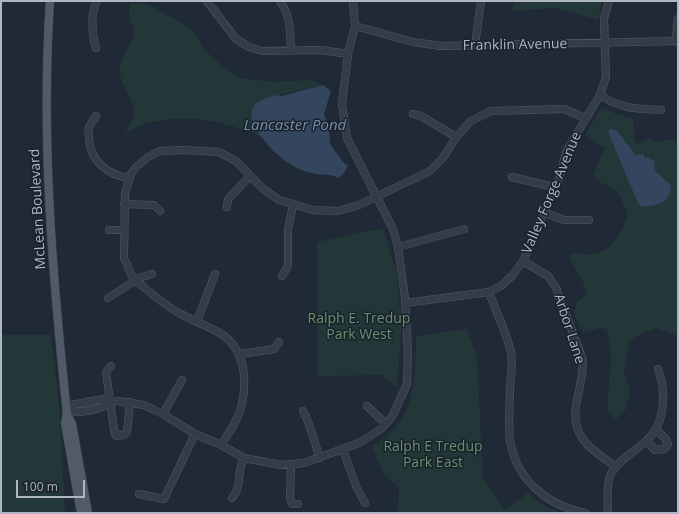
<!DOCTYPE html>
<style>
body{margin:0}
#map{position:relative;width:679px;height:514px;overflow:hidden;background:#202a36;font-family:"Open Sans",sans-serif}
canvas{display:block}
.frame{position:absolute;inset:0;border:2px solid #aeb6c4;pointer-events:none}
.scale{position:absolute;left:16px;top:480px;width:69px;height:18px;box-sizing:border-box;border:2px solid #aeb6c4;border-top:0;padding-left:5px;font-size:12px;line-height:14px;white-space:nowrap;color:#aeb6c4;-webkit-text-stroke:3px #19212b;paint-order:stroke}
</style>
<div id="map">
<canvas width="679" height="514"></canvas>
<div class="frame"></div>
<div class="scale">100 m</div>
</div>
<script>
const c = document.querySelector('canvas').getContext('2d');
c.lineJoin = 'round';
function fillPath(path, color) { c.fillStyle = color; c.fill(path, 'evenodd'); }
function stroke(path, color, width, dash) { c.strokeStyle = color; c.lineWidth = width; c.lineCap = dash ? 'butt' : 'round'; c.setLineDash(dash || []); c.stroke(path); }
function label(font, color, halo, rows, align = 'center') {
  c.font = font + ' "Open Sans",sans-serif'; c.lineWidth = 3; c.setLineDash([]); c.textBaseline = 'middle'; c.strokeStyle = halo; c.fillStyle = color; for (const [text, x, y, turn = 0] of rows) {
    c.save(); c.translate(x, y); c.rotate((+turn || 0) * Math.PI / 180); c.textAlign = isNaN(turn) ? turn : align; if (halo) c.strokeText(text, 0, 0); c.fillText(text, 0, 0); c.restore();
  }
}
const green = new Path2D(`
 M514 1H602L598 20 557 8 513 11Z
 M130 3 148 4 193 30 203 48 216 61 239 78 273 82 310 80 323 85 278 95 251 113 254 124 263 138C228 121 183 112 145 124 138 126 131 130 125 133 128 128 132 122 133 116 138 100 118 86 120 69 121 57 129 46 135 35L129 16Z
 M602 107 616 114 633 118 635 144 649 139 658 143 667 139 678 142V336L656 328 641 334 629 341 624 374 630 392 626 409 615 420 607 411 611 358 607 329 599 328 583 333 574 313 578 301 587 295 583 282 569 257 572 253C580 254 592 256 600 252 615 247 624 228 628 214L618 191 600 182 593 175 605 148 585 135Z
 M383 228 396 271 402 320 397 388 382 375 317 376V242Z
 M467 329 477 357 483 478 504 510 528 493 543 505 560 513H398L399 488 383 473 372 446C416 423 416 379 416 336Z
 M1 335H51L59 402 65 513H1Z`);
const water = new Path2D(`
 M323 85 331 91 324 114 329 128 330 144 343 162 348 166 344 173 339 178C328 173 323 176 312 173 301 171 286 163 277 154 264 142 235 110 264 99 270 97 276 94 282 96Z
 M610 128 617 131 636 155 643 154 646 159 648 157 654 161 655 171 671 185C671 204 657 205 641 207L638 203 608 132Z`);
const minor = new Path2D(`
 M207 1 236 39 249 47 262 51 321 50 348 54
 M280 1C291 17 290 32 291 50
 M355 26 413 42 441 46 678 41
 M678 41 676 36 678 19
 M475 45 481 1
 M96 48C92 35 90 13 97 1
 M600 95C621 109 637 109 661 110
 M413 114 421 116 456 137
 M96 116C94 120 91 123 89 127 88 130 89 135 89 139 90 161 109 176 130 178
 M512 177 554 187
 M124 204 154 205 160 211
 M227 207 228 199 250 176
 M545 213 564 220H589
 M109 230H123
 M398 247 464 229
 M523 261 548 276 556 288 583 360C583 374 580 387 577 400 569 437 590 448 616 467
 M282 276 288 266V230L293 205
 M489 292C495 309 507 334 511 352 513 363 511 377 510 388 510 405 508 423 510 440 516 480 547 505 585 513
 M108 298 139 278 152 274
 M405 303 489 292 501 286 512 276 523 261 559 179 566 152 600 95 606 77 604 19 609 1
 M197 321 215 274
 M240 354 274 349 279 342
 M111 366 106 372 114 430 116 436 123 435 127 432 130 402
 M110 402C101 410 79 414 67 410L71 405 103 399 144 405 163 414 195 434 221 445 244 458 281 465 304 463 359 443 381 429 392 417 407 384 408 352 405 298 398 247 393 229 347 138 342 104 348 54 355 26 353 1
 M367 406 386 424
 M303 411C311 425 314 442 320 458
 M163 414 182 380
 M647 441 655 450 665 449 668 444 666 439 656 430
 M221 445C229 433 239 418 242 404 247 379 245 351 223 335 209 326 193 321 179 313 164 305 149 291 135 280L131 274 124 258 125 193 131 174 136 167 148 157 160 151 183 150 219 152 236 161 262 188 279 200 313 210 338 211 359 205 430 171 443 158 456 137 471 121 491 111 564 109 585 118
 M343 450 356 486 365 503
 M291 465 290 498 292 504H298
 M139 494 164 499 195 434
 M232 498C243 485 236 471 244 458
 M608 513C608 501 606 488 610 476 617 460 635 452 647 440 666 423 666 391 658 369`);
const major = new Path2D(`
 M50 1C41 135 52 271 66 404L67 414 72 424 88 513
 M67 414 65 423 81 513`);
const streetNames = [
 ["Franklin Avenue",515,45,-1],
 ["Valley Forge Avenue",552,193,-67],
 ["McLean Boulevard",38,209,-93],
 ["Arbor Lane",569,329,72]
];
const parkNames = [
 ["Ralph E. Tredup",359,319],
 ["Park West",359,335],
 ["Ralph E Tredup",433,447],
 ["Park East",433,463]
];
const waterNames = [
 ["Lancaster Pond",295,126]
];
fillPath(green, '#233738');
fillPath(water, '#34455e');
stroke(minor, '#515965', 8);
stroke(major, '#3d4550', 9);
stroke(minor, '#333c47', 7);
stroke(major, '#515b67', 8);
label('14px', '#aeb6c4', '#19212b', streetNames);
label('14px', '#669370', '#19212b', parkNames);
label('italic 15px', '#768eac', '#19212b', waterNames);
</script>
